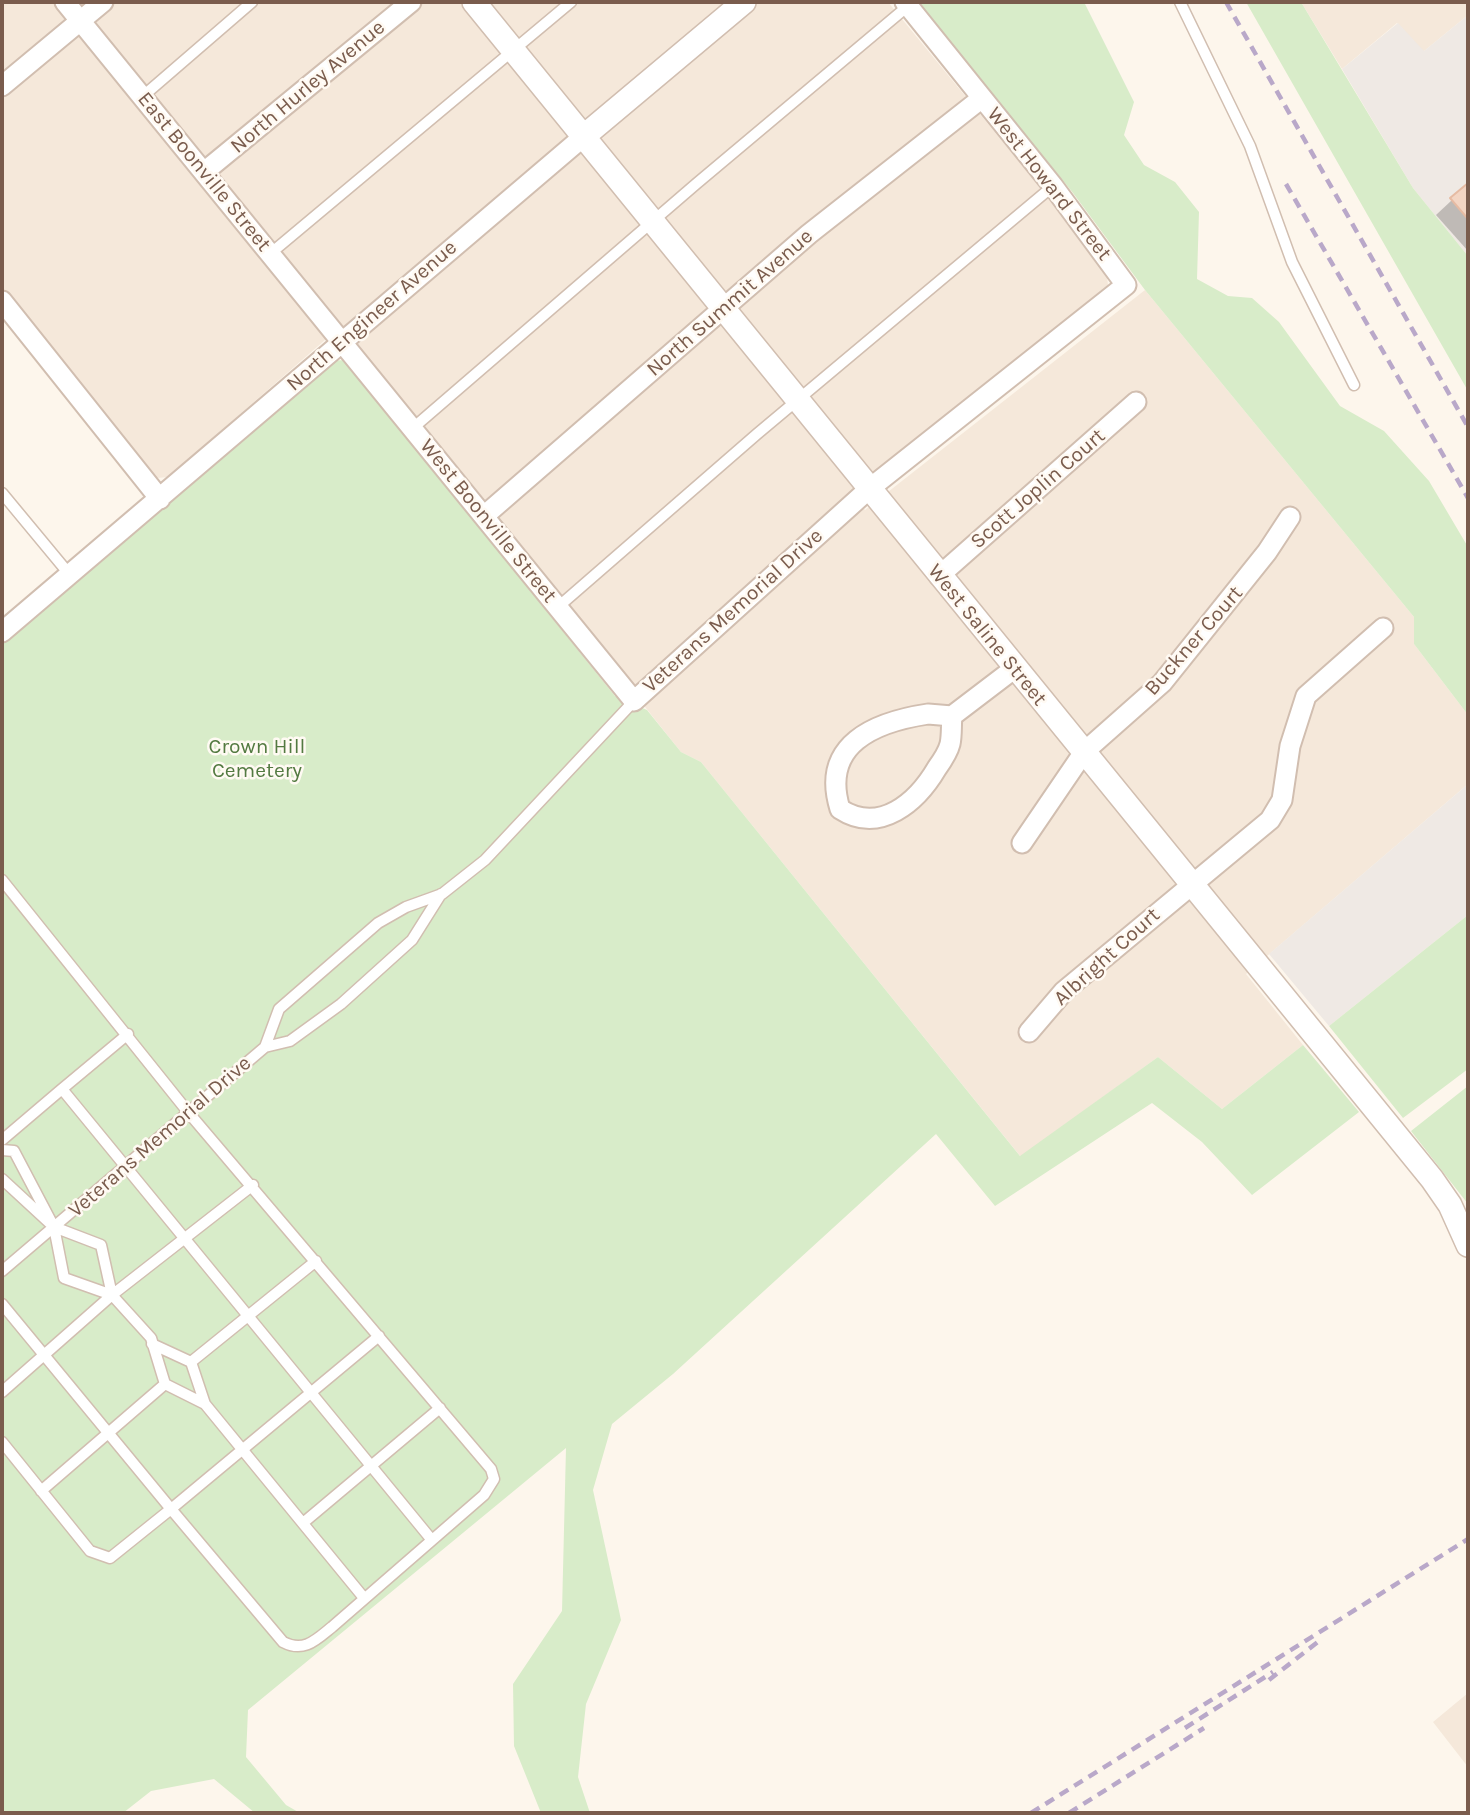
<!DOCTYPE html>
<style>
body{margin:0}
#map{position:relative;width:1470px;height:1815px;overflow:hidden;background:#fdf6ec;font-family:Karla,sans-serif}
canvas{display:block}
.frame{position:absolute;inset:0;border:4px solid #7a5c4d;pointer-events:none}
</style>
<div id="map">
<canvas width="1470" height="1815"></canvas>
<div class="frame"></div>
</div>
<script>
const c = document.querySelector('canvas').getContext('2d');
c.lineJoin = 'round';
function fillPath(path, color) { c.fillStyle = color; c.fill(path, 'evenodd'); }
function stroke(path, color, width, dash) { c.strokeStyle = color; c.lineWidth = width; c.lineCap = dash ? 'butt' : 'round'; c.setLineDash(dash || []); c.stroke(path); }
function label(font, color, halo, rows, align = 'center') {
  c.font = font + ' Karla,sans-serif'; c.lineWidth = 5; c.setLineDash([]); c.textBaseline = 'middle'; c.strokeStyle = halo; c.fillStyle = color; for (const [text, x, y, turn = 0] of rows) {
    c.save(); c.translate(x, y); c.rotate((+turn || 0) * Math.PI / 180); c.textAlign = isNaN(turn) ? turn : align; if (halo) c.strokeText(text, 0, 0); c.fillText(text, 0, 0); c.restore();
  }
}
const residential = new Path2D(`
 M2 2H888L1035 181 1107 277 1108 285 850 493 865 510 1145 290 1414 617V644L1468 715V784L1246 974 1303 1045 1222 1109 1158 1057 1021 1157 701 762 681 752 341 326 168 477 157 478 2 287Z
 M1301 2H1468V15L1423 52 1397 23 1342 69Z
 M1468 1693V1767L1433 1722Z`);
const industrial = new Path2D(`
 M1468 15V256L1413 188 1342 69 1398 23 1424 51Z
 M1468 784V915L1329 1026 1269 954Z`);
const green = new Path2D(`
 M918 2H1084L1134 102 1124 135 1144 165 1175 182 1199 212 1197 279 1228 296 1252 298 1279 322 1340 406 1384 431 1429 481 1468 547V715L1414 644V617L1145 290 1073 193Z
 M1246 2H1301L1413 188 1468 256V391Z
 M344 360 615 696 647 710 681 752 701 762 1020 1156 1158 1057 1222 1109 1303 1045 1359 1112 1252 1195 1202 1142 1152 1103 995 1206 936 1134 673 1374 612 1424 593 1490 621 1620 586 1704 578 1777 590 1813H541L514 1746 513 1684 562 1611 566 1448 248 1710 246 1757 286 1805 300 1813H255L214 1779 151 1791 123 1813H2V641L331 361Z
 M1468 915V1069L1403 1118 1329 1026Z
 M1468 1086V1204L1411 1131Z`);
const shadow = new Path2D(`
 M1468 185V251L1436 215Z`);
const building = new Path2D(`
 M1468 183V219L1450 198Z`);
const service = new Path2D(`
 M1180 2 1250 146 1292 262 1354 385
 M142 97 252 2
 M271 253 571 2
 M413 428 696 184 908 6
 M2 493 70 575
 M558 607 757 434 1053 186
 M2 880 188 1112 491 1469 494 1479 484 1495 332 1627C316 1640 304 1653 283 1642L171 1509 110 1558 90 1551 2 1442
 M265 1047 290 1041 341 1004 412 940 441 894
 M62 1089 128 1034
 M2 1140 62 1089 431 1539
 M2 1150 14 1151 54 1227 101 1245 112 1295
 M2 1179 54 1227 64 1278 112 1295 151 1338 165 1384 205 1404 364 1598
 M2 1271 265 1047 279 1009 378 923 406 907 442 894 485 860 634 701
 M2 1304 171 1509 379 1336
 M152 1344 191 1362 205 1404
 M191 1362 316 1261
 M2 1392 112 1295 253 1185
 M41 1491 165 1384
 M303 1523 440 1408`);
const minor = new Path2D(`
 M65 2 634 701 869 489 1126 285 1053 186 905 2
 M2 86 103 2
 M204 172 411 2
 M2 301 160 499
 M484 516 809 234 982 98
 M939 576 1136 402
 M2 632 583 137
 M928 714 952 716C951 725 952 735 950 744 948 752 942 761 937 768 917 802 880 835 840 809 820 744 875 722 928 714Z
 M952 716 1015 668
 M1022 843 1084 752 1162 683 1267 552 1290 517
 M1029 1032 1064 991 1270 820 1282 800 1290 746 1306 696 1383 628`);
const tertiary = new Path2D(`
 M474 2 1432 1179 1450 1205 1468 1245
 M583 137 744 2`);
const rail = new Path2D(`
 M1226 2 1468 427
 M1286 184 1468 498
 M1269 1680 1319 1641
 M1185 1728 1273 1672
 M1031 1813 1468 1539
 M1069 1813 1204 1728`);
const streetNames = [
 ["North Hurley Avenue",308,87,-40],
 ["East Boonville Street",204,172,51],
 ["West Howard Street",1049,184,52],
 ["North Summit Avenue",730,303,-41],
 ["North Engineer Avenue",372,316,-41],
 ["Scott Joplin Court",1038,489,-41],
 ["West Boonville Street",488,521,51],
 ["Veterans Memorial Drive",733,611,-42],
 ["West Saline Street",987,635,51],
 ["Buckner Court",1194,641,-49],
 ["Albright Court",1107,957,-42],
 ["Veterans Memorial Drive",160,1137,-41]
];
const parkNames = [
 ["Crown Hill",257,747],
 ["Cemetery",257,771]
];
fillPath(residential, '#f5e8da');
fillPath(industrial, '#efe9e4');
fillPath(green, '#d8ecc9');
fillPath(shadow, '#0003');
fillPath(building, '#f3d5c3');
stroke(building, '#e6bba3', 2);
stroke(service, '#d1beb0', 13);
stroke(minor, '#d1beb0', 23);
stroke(tertiary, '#d1beb0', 26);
stroke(service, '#fff', 10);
stroke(minor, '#fff', 19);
stroke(tertiary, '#fff', 23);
stroke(rail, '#b9a8c9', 4.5, [10, 7]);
label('21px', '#7a5c4d', '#fffaf3', streetNames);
label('21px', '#537a41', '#fffaf3', parkNames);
</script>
